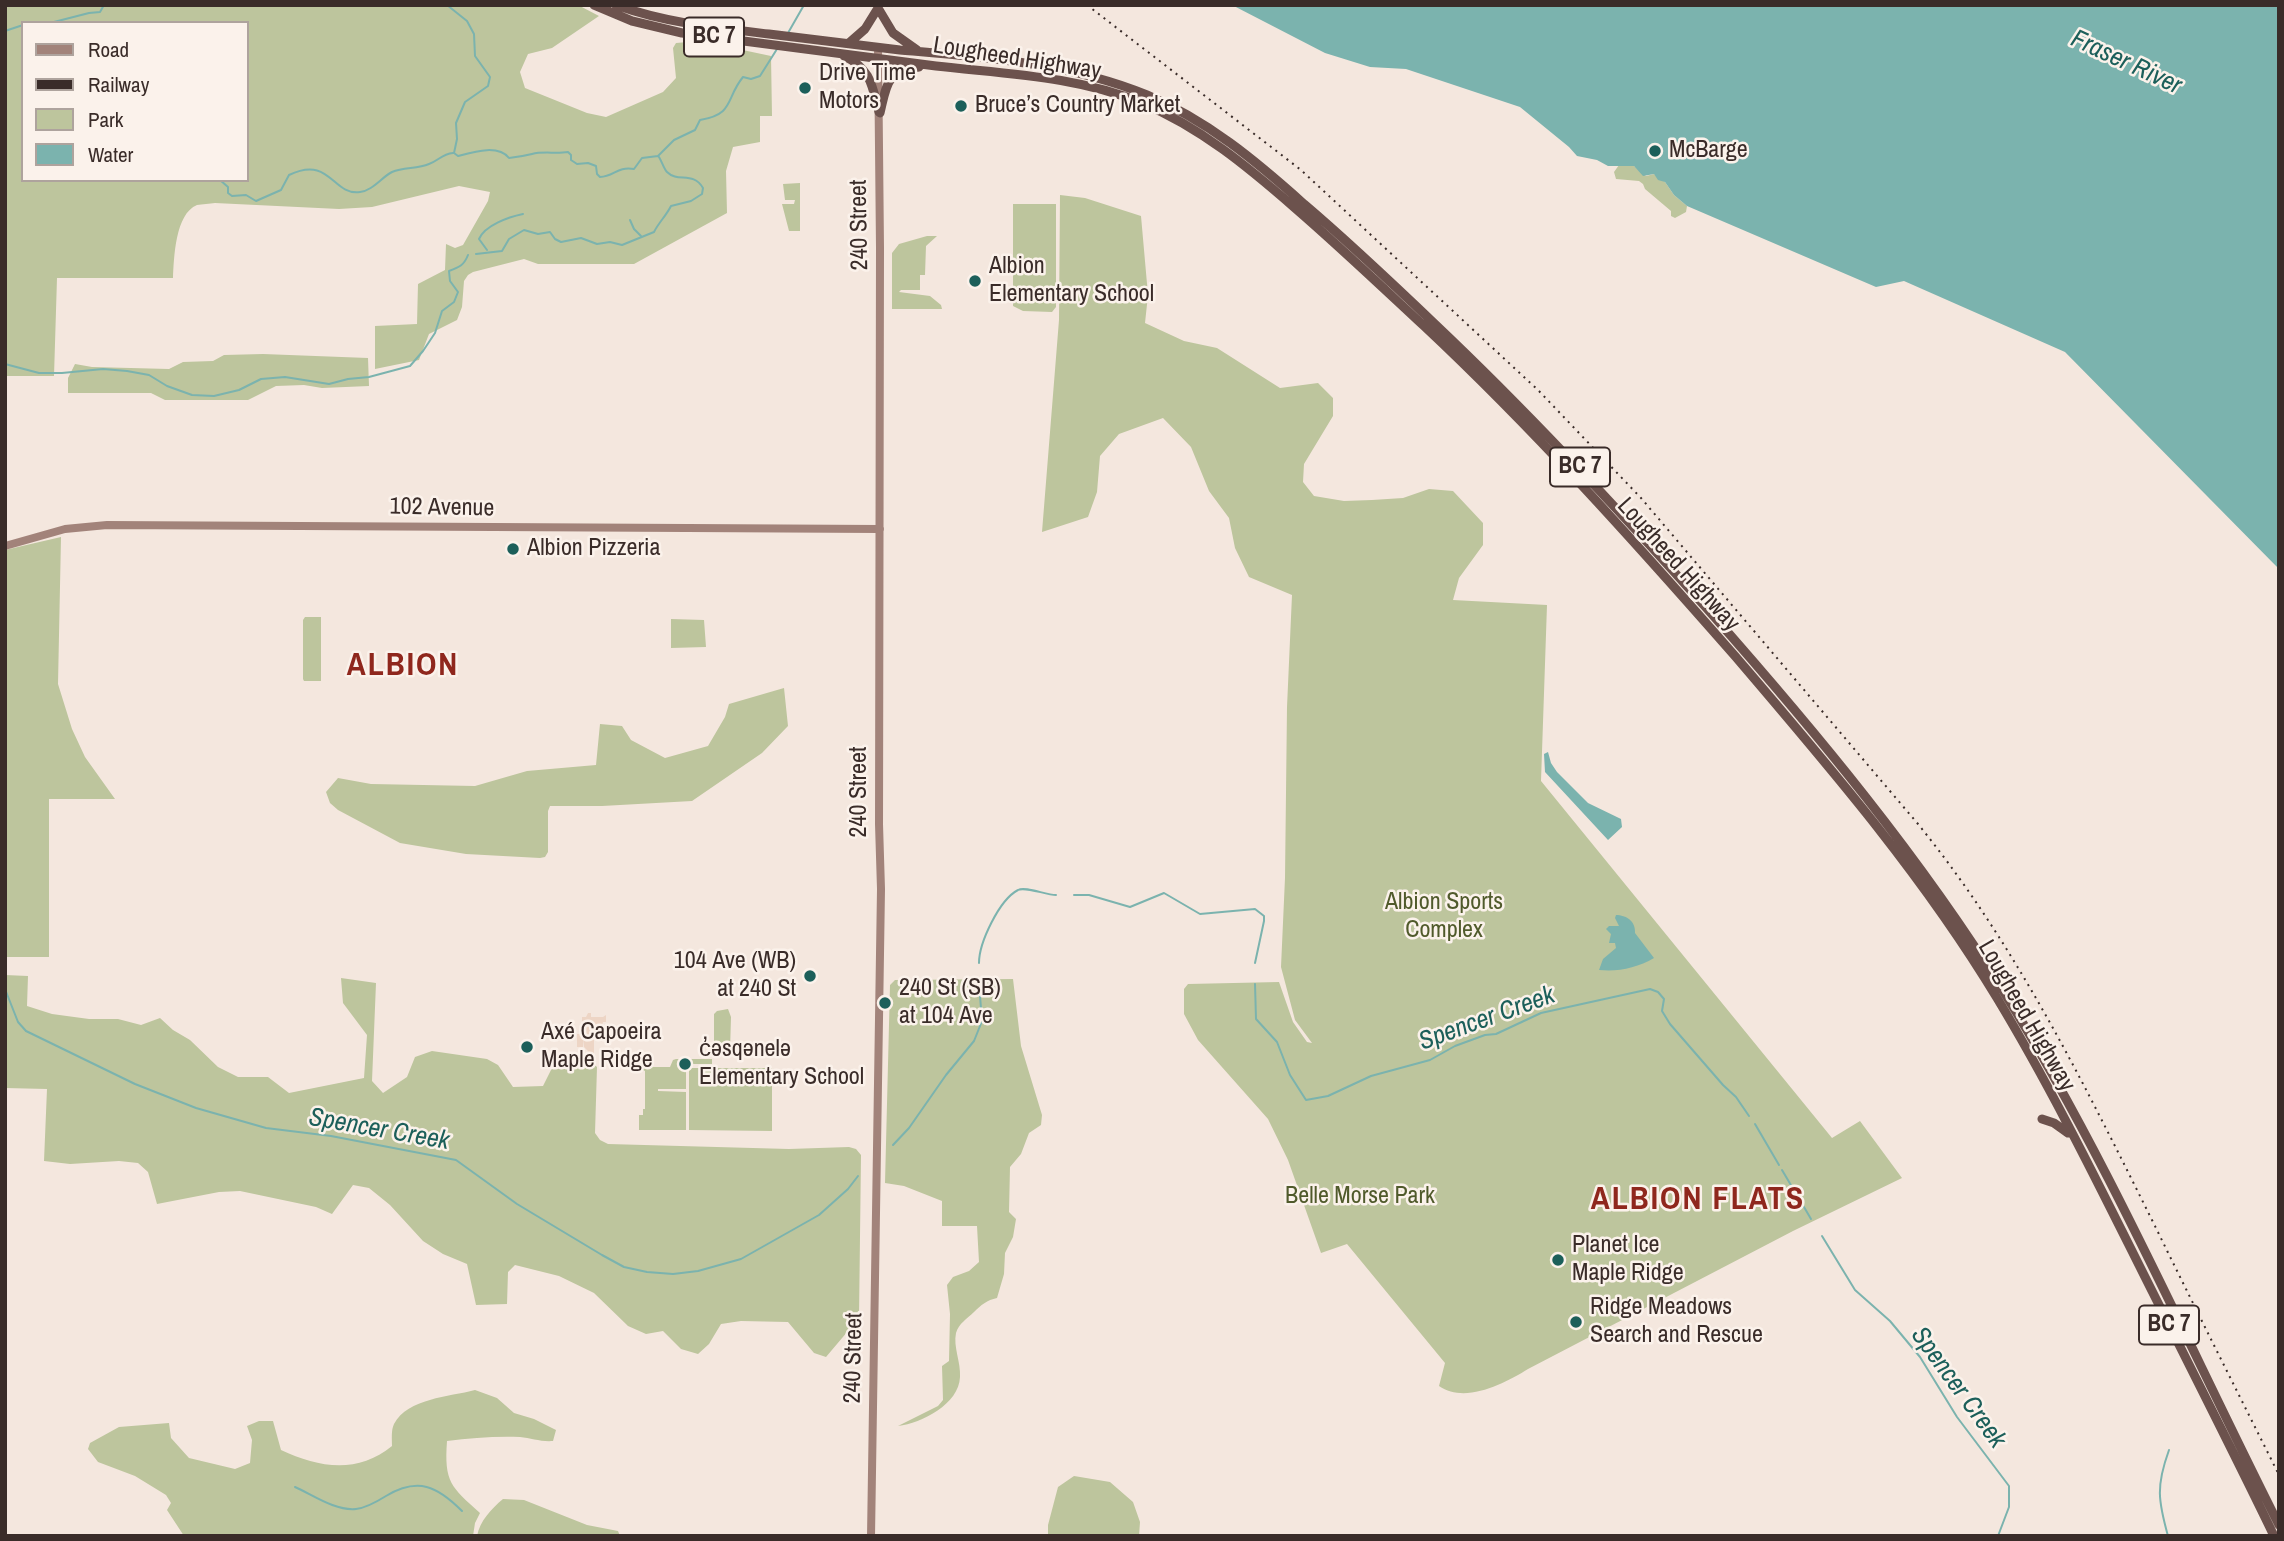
<!DOCTYPE html>
<meta charset="utf-8">
<style>
body{margin:0}
#map{position:relative;width:2284px;height:1541px;overflow:hidden;background:#f4e7de;font-family:"Archivo Narrow",sans-serif}
canvas{display:block}
.frame{position:absolute;inset:0;border:7px solid #3a2c29;pointer-events:none}
.legend{position:absolute;left:21px;top:21px;width:228px;height:161px;box-sizing:border-box;background:#fbf2eb;border:2px solid #aea39d;margin:0;padding:9px 12px;list-style:none;font-size:21px;color:#3a2c29}
.legend li{display:flex;align-items:center;gap:14px;height:35px}
.legend b{width:35px;border:2px solid #aea39d}
</style>
<div id="map">
<canvas width="2284" height="1541"></canvas>
<div class="frame"></div>
<ul class="legend">
<li><b style="height:9px;background:#a2837a"></b>Road</li>
<li><b style="height:9px;background:#3a2c29"></b>Railway</li>
<li><b style="height:19px;background:#bdc59d"></b>Park</li>
<li><b style="height:19px;background:#7bb3ae"></b>Water</li>
</ul>
</div>
<script>
const c = document.querySelector('canvas').getContext('2d');
c.lineJoin = 'round';
function fillPath(path, color) { c.fillStyle = color; c.fill(path, 'evenodd'); }
function stroke(path, color, width, dash) { c.strokeStyle = color; c.lineWidth = width; c.lineCap = dash ? 'butt' : 'round'; c.setLineDash(dash || []); c.stroke(path); }
function label(font, color, halo, rows, align = 'center') {
  c.font = font + ' "Archivo Narrow",sans-serif'; c.lineWidth = 5; c.setLineDash([]); c.textBaseline = 'middle'; c.strokeStyle = halo; c.fillStyle = color; for (const [text, x, y, turn = 0] of rows) {
    c.save(); c.translate(x, y); c.rotate((+turn || 0) * Math.PI / 180); c.textAlign = isNaN(turn) ? turn : align; if (halo) c.strokeText(text, 0, 0); c.fillText(text, 0, 0); c.restore();
  }
}
const green = new Path2D(`
 M5 5H578L599 16 552 48 528 54 520 72 525 88 587 113 606 117 663 92 676 78 673 48 676 43 700 41 771 56 772 116H760V142L733 147 726 171 727 213 634 264H538L524 259 473 272 468 275 464 281 462 307 457 320 429 334 419 360 375 369V326L417 324 418 284 445 270 446 244 455 248 463 245 488 201 490 192 459 186 372 207 339 209 215 203C210 204 202 204 197 205 175 214 174 258 173 278H57L54 376H5ZM23 23H247V180H23Z
 M1619 165 1634 166 1646 176 1654 174 1665 182 1674 195 1687 206 1686 212 1675 218 1671 216V211L1645 189 1643 184 1639 181 1616 179 1614 172Z
 M800 183V231H789L782 204H794L795 200H785L783 184Z
 M1060 195 1085 198 1141 216 1148 295 1145 323 1184 341 1217 348 1280 388 1318 383 1333 398V416L1304 464 1303 482 1314 496 1344 501 1372 500 1403 498 1429 489 1453 491 1483 523V545L1459 578 1453 600 1547 605 1541 781 1832 1138 1860 1121 1902 1178 1793 1231 1528 1369C1504 1384 1465 1404 1439 1386L1445 1363 1347 1244 1321 1253 1288 1160 1268 1119 1198 1040 1184 1014V989L1188 984 1279 982 1293 1022 1307 1042 1312 1043 1295 1020 1281 967 1285 878 1287 707 1292 595 1249 577 1235 548 1229 518 1209 491 1191 447 1163 418 1119 434 1100 456 1097 492 1088 517 1042 532 1059 320Z
 M1013 204H1056V307L1052 312 1023 311 1013 306Z
 M927 236H937L926 246 925 275H920V290H901L899 292 930 296 941 305 942 309H892V253L899 244Z
 M263 354 368 358 369 386 322 388 304 385 276 386 248 400H165L151 393H68V378L75 364 92 367 169 369 183 362 213 361 224 355Z
 M61 537 58 684 72 729 85 757 115 799H49V957H5V550Z
 M305 617H321V681H304L303 679V620Z
 M671 619 704 620 706 647 671 648Z
 M784 688 788 726 762 753 692 801 602 806H550L548 811V852L545 857 540 858 466 854 400 843 338 810 330 803 326 792 338 778 371 784 475 786 527 771 596 765 600 724 622 726 631 740 665 758 708 746 725 717 729 704Z
 M5 975 28 976 27 1006 52 1014 89 1019H118L141 1025 160 1018 173 1030 190 1040 218 1067 238 1077H268L289 1093 364 1078 367 1035 343 1003 341 978 376 983 372 1081 383 1093 407 1077 415 1057 432 1051 487 1059 498 1065 513 1087 543 1086 551 1070 561 1059H587L597 1067 595 1133 600 1140 608 1144 789 1149 849 1147 856 1149 861 1155 859 1318 826 1357 814 1353 788 1322 741 1321 721 1324 709 1344 698 1354 681 1349 663 1331 646 1334 628 1326 594 1293 559 1276 515 1265 508 1272 507 1304 476 1305 467 1264 443 1254 423 1241 390 1205 369 1188 353 1185 332 1214 316 1207 240 1191 219 1192 157 1204 148 1172 138 1163 119 1161 70 1164 44 1161 47 1089 5 1088Z
 M1013 979 1021 1046 1042 1115 1041 1125 1029 1133 1021 1154 1010 1167 1009 1212 1016 1219 1013 1237 1005 1253 1004 1274 997 1298C987 1300 981 1305 974 1312 967 1319 959 1323 956 1333 953 1347 961 1362 960 1377 959 1404 922 1423 898 1426L938 1406 943 1400 942 1366 949 1361 950 1314 947 1285 953 1277 969 1271 979 1262 977 1226H942V1201L904 1186 885 1183 890 985 895 980Z
 M728 1009 731 1017 730 1051 723 1056H714V1014L717 1011Z
 M676 1059H712V1064H686V1089H658V1091L686 1092V1130H639V1115H643V1109H645V1071L643 1070V1067H670L673 1060Z
 M689 1068H772V1131L689 1130Z
 M475 1390 497 1398 514 1413 534 1419 556 1430 553 1441C541 1442 531 1438 520 1437 496 1436 471 1438 447 1441 444 1482 451 1487 480 1513L475 1523 473 1536H184L167 1510 171 1503 166 1495 135 1476 98 1462 88 1449 90 1443 119 1427 169 1423 171 1438 189 1458 235 1469 250 1463 252 1440 247 1426 259 1421H273L281 1450C319 1468 358 1474 392 1446 392 1439 391 1430 394 1424 408 1398 449 1397 475 1390Z
 M1074 1476 1110 1482 1133 1502 1140 1522 1139 1536H1048V1525L1058 1487Z
 M503 1499 524 1500 587 1525 618 1531 620 1536H477C480 1521 491 1509 503 1499Z`);
const plaza = new Path2D(`
 M588 1013H591V1017H603L606 1015V1022H603L600 1032 594 1037V1057L584 1047V1039L583 1047H577V1034H582V1017H586Z`);
const water = new Path2D(`
 M1232 5H2279V569L2065 352 1904 281 1876 287 1687 206 1674 195 1665 182 1658 180 1654 174 1643 176 1634 166H1608L1597 160 1577 156 1569 147 1520 107 1406 69 1370 67 1325 53Z
 M1548 752 1551 763 1557 772 1588 803 1621 819 1622 827 1608 840 1545 772 1544 754Z
 M1616 915C1626 915 1636 921 1635 933L1654 958C1637 968 1618 972 1599 970L1603 959 1616 948 1615 943H1609L1611 934 1606 929 1609 926H1619L1615 918Z`);
const stream = new Path2D(`
 M447 5 467 21 474 34 475 56 490 77 488 86 465 102 456 123 457 139 454 153 458 156C473 152 498 144 509 158 518 157 524 156 532 154 543 151 556 154 568 152L571 155V160L577 164 588 163 596 166 597 174 600 177C614 177 617 166 634 169L642 158 658 156 674 140 695 130 700 120C735 114 725 99 743 77L751 79 760 76 777 49
 M50 23 89 13 100 12 104 5
 M5 31 23 25
 M788 33 804 5
 M220 180 228 187V193L232 196 246 195 256 201 281 190 289 175C331 155 332 196 360 192 372 191 382 177 392 172 404 167 417 169 429 164 438 161 442 154 453 153
 M630 220 634 229 641 236
 M487 250 479 239C485 225 509 217 523 214
 M476 254 502 251 509 239 524 230 538 234 550 232 555 239 561 242 581 238 597 244 610 242 622 245 654 232C659 222 666 216 671 206L691 201 702 194 703 188C693 171 678 183 667 172 664 169 662 162 659 157
 M5 364 39 373H62L103 369 127 371 149 375 167 386 192 395 214 396 239 390 261 379 285 377 329 384 348 379 369 377 410 366 423 351 435 333 442 311 454 302 458 292 450 281 449 271C460 267 464 265 468 255
 M1074 895H1089L1130 907 1164 893 1200 914 1255 909 1264 916V921L1255 963
 M979 963C979 943 999 900 1018 890 1025 886 1046 895 1056 895
 M1255 984 1256 1019 1277 1042 1290 1075 1306 1100 1328 1096 1371 1076 1430 1060 1455 1046 1485 1035 1496 1034 1541 1013 1650 989 1658 992 1664 999 1662 1011 1670 1024 1723 1085 1736 1097 1749 1116
 M5 989 18 1022 26 1031 135 1084 196 1108 266 1128 331 1136 456 1160 517 1204 602 1255 624 1267 647 1272 673 1274 698 1271 741 1259 819 1215 848 1189 858 1176
 M1755 1124 1779 1165
 M893 1145 909 1128 946 1075 974 1041 982 1021 979 983
 M1782 1170 1801 1202
 M1804 1207 1811 1219
 M1822 1236 1855 1290 1890 1321 1920 1357 1957 1417 2009 1486V1507L1998 1536
 M295 1487C313 1495 335 1511 356 1509 365 1508 378 1501 386 1496 418 1477 437 1486 462 1511
 M2168 1536C2158 1500 2156 1486 2169 1450`);
const secondary = new Path2D(`
 M5 546 65 529 107 525 880 529
 M871 1536 881 889 879 824 880 248 878 47`);
const trunk = new Path2D(`
 M594 5 632 21 682 33C767 44 852 55 936 66 1005 74 1077 76 1142 103 1200 127 1248 167 1295 208 1339 246 1381 286 1424 326 1534 429 1635 542 1735 656 1828 765 1923 875 1997 998 2049 1084 2094 1175 2139 1265 2184 1355 2230 1445 2274 1536
 M616 5C666 23 717 28 769 34 813 39 856 45 900 50 982 57 1070 63 1147 95 1207 120 1256 161 1304 204 1350 243 1393 284 1437 326 1533 417 1622 513 1710 612 1816 732 1919 856 2004 992 2109 1162 2189 1347 2279 1525
 M849 43 865 29 878 8 893 33 917 50
 M844 56C871 69 872 85 879 112
 M880 113C887 84 886 71 919 67
 M2042 1119 2054 1123 2068 1133`);
const rail = new Path2D(`
 M1087 5 1301 170 1538 390 1641 498 1918 824C2017 946 2084 1084 2154 1224 2195 1308 2237 1391 2279 1475`);
const markers = [
 [805,88,7,"#1c5f5a"],
 [961,106,7,"#1c5f5a"],
 [1655,151,7,"#1c5f5a"],
 [975,281,7,"#1c5f5a"],
 [513,549,7,"#1c5f5a"],
 [810,976,7,"#1c5f5a"],
 [885,1003,7,"#1c5f5a"],
 [527,1047,7,"#1c5f5a"],
 [685,1064,7,"#1c5f5a"],
 [1558,1260,7,"#1c5f5a"],
 [1576,1322,7,"#1c5f5a"]
];
const shields = [
 [714,37,60],
 [1580,467,60],
 [2169,1325,60]
];
const shieldNames = [
 ["BC 7",714,37],
 ["BC 7",1580,467],
 ["BC 7",2169,1325]
];
const streetNames = [
 ["Lougheed Highway",1017,59,9],
 ["240 Street",860,225,-91],
 ["102 Avenue",442,508,1],
 ["Lougheed Highway",1678,565,48],
 ["240 Street",860,792,-90],
 ["Lougheed Highway",2026,1016,60],
 ["240 Street",854,1358,-89]
];
const poiNames = [
 ["Drive Time",819,74],
 ["Motors",819,102],
 ["Bruce’s Country Market",975,106],
 ["McBarge",1669,151],
 ["Albion",989,267],
 ["Elementary School",989,295],
 ["Albion Pizzeria",527,549],
 ["104 Ave (WB)",796,962,"right"],
 ["at 240 St",796,990,"right"],
 ["240 St (SB)",899,989],
 ["at 104 Ave",899,1017],
 ["Axé Capoeira",541,1033],
 ["Maple Ridge",541,1061],
 ["c̓əsqənelə",699,1050],
 ["Elementary School",699,1078],
 ["Planet Ice",1572,1246],
 ["Maple Ridge",1572,1274],
 ["Ridge Meadows",1590,1308],
 ["Search and Rescue",1590,1336]
];
const parkNames = [
 ["Albion Sports",1444,903],
 ["Complex",1444,931],
 ["Belle Morse Park",1360,1197]
];
const waterNames = [
 ["Fraser River",2126,63,25],
 ["Spencer Creek",1487,1019,-20],
 ["Spencer Creek",379,1130,10],
 ["Spencer Creek",1958,1388,54]
];
const districtNames = [
 ["ALBION",403,666],
 ["ALBION FLATS",1698,1200]
];
fillPath(green, '#bdc59d');
fillPath(plaza, '#edd5c5');
fillPath(water, '#7bb3ae');
stroke(stream, '#7bb3ae', 2);
stroke(secondary, '#a2837a', 8);
stroke(trunk, '#6c524d', 9);
stroke(rail, '#3a2c29', 2, [2, 5]);
for (const [x, y, r, color] of markers) { const dot = new Path2D(); dot.arc(x, y, r, 0, 2 * Math.PI); c.fillStyle = color; c.fill(dot); stroke(dot, '#fbf2eb', 2.5); }
for (const [x, y, w] of shields) { const box = new Path2D(); box.roundRect(x - w / 2, y - 19.5, w, 39, 5); c.fillStyle = '#fbf2eb'; c.fill(box); stroke(box, '#3a2c29', 2); }
label('bold 23px', '#3a2c29', null, shieldNames);
label('24px', '#3a2c29', '#fbf2eb', streetNames);
label('24px', '#3a2c29', '#fbf2eb', poiNames, 'left');
label('24px', '#505a2b', '#fbf2eb', parkNames);
label('italic 26px', '#1c5f5a', '#fbf2eb', waterNames);
c.letterSpacing = '2px';
label('bold 32px', '#8f271d', '#fbf2eb', districtNames);
c.letterSpacing = '0px';
</script>
